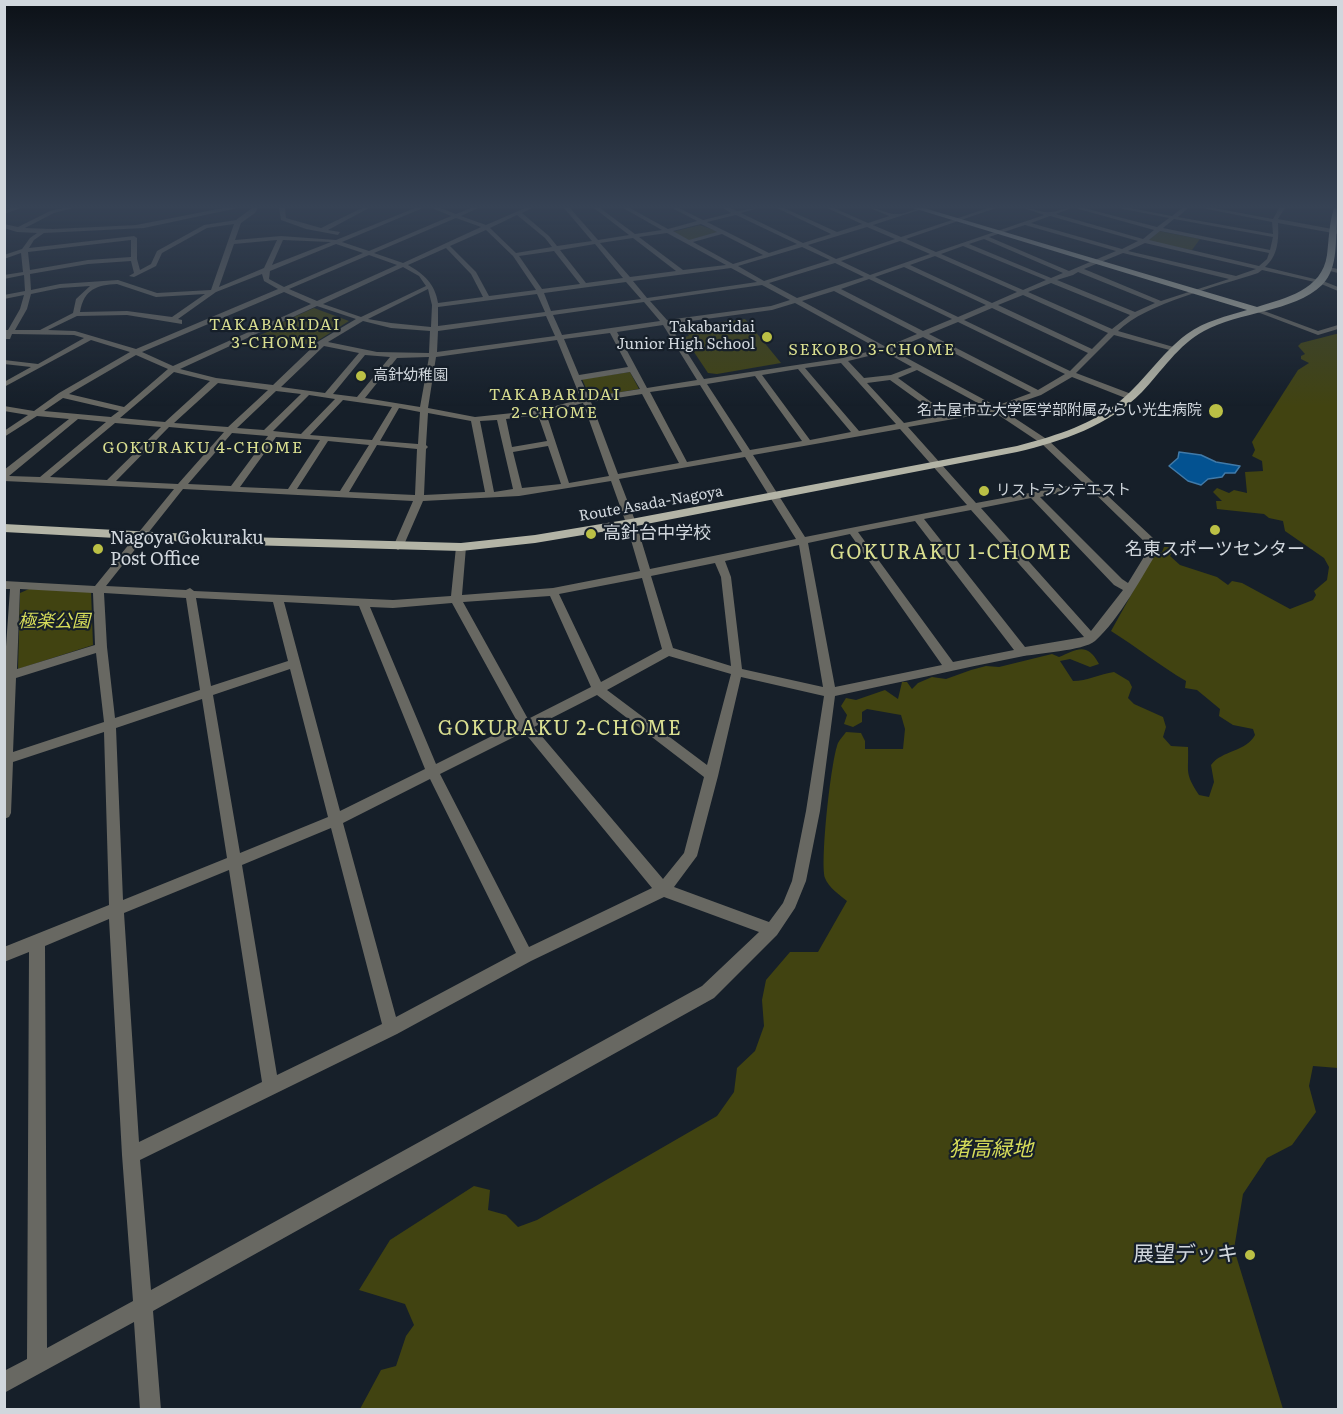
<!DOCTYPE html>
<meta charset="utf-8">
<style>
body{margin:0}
#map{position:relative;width:1343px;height:1414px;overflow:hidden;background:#161f29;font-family:Literata,serif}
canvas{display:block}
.frame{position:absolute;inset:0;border:6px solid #d1d7dd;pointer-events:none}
</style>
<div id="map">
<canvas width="1343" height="1414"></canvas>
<div class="frame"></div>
</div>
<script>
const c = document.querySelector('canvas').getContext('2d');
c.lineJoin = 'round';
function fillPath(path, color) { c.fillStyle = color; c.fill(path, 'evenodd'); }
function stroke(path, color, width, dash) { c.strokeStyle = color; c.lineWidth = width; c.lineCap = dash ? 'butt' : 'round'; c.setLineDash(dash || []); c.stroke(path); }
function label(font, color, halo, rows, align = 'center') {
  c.font = font + ' Literata,"Noto Sans JP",serif'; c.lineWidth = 4.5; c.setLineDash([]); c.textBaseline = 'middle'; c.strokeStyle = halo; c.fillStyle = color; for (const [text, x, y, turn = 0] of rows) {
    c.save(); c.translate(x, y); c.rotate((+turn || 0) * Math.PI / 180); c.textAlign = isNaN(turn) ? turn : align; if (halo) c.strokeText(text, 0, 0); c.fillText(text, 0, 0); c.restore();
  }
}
const green = new Path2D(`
 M700 225 719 232 690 241 672 232Z
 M1159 231 1200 239 1192 250 1148 241Z
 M314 308 349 321 314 343 296 345 252 339 269 331 267 329Z
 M745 319 781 363 717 374 708 373 684 337 689 336 683 327Z
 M1336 334H1338V1068L1313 1066 1309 1086 1316 1112 1292 1145 1267 1158 1243 1194 1234 1249 1283 1409H360L381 1370 396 1366 406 1336 414 1325 405 1304 359 1290 390 1240 474 1186 490 1190 488 1210 506 1215 518 1227 537 1220 717 1116 734 1092 737 1068 755 1051 764 1026 762 1000 766 980 790 952H818L847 901C840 895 828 887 825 878 820 861 831 760 838 743 840 739 844 735 846 732L861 733 865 741V749H903L905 729 901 715 867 709 862 712V722L853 727 844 724 847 715 841 706 846 698 856 700 885 690 898 699 902 682H907L912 689 918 683 932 677 946 679 971 670 986 666 999 667 1052 654 1059 657C1076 650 1087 641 1099 664L1090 667 1070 659 1060 661 1073 681C1087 681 1100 674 1114 672L1129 681 1132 687 1128 698 1134 704 1163 717 1166 727 1163 737 1171 746 1188 747C1189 773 1184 772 1199 795L1209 797 1214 782 1211 765C1222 750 1246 752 1255 735L1253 729 1233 725 1219 716 1220 709 1197 690 1185 688 1186 681C1160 666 1137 647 1111 631L1155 552H1162L1164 547H1170L1172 553 1170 556 1180 565 1217 577 1228 585 1232 581 1242 583 1290 609 1313 600 1316 595 1314 591 1327 580 1329 567 1324 558 1285 531 1283 521 1269 518 1264 514 1217 509 1216 501H1222L1213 492 1217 488 1229 493 1234 490 1247 493 1245 472 1263 471 1262 461 1252 456 1255 450 1252 442 1298 370 1309 363 1301 359V356L1305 354 1298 346 1301 343Z
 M630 372 639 389 590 397 582 379Z
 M29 589 91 591 93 645 18 669 20 593Z`);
const water = new Path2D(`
 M1179 452 1201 455 1216 462 1240 466 1235 473H1225L1222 477 1208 479 1201 485 1188 481 1169 466 1178 458Z`);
const minor = new Path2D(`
 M12 208H21L4 214V210Z
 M63 208H73L54 213 25 228 53 229 136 225 223 208H238L144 228 44 233 34 240 29 248 134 236 137 238V259L140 270 151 264 157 251 204 225 236 220 252 208H258L255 213 241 223 235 240 281 236 336 240 415 208H423L342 242 369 251 451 216 432 208H440L456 214 471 208H478L461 216 486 225 525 208H532L522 213 549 236 557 246 592 241 564 208H570L598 240 629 235 594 208H600L635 234 662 230 623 208H630L668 229 697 221 672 208H679L703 220 731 213 723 208H730L737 211 758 208 741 213 803 243 831 234 777 208H784L837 232 862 224 827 208H834L868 223 889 216 870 208C879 208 887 214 895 214 905 215 914 208 925 208L873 225 901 237 988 208H996L906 239 936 252 1044 215 1024 208C1033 208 1042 213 1050 212 1057 212 1063 208 1071 208L1056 214 1143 239 1154 230 1075 208H1084L1157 227 1169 218 1118 208H1130L1172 216 1182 208H1188L1178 217 1273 234 1272 222 1202 208H1214L1273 219 1279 208H1285L1278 219 1338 230V234L1278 223C1279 239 1278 256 1265 267L1323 281 1338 287V291L1319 283 1262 270 1258 273C1220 286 1146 303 1118 331L1177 348V352L1114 335 1076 373 1134 395V399H1128L1072 377 1041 395 1001 409 1048 440 1153 538 1160 547C1143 575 1119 620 1095 641 1083 651 1037 653 1019 657 958 669 897 683 835 696L820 811 806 881 795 908 777 935 714 998 153 1311 161 1410H140L134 1322 4 1393V1371L27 1359 29 952 4 962V947L109 905 104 732 13 762 11 813 9 817 4 819V675L10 589H4V581L95 586 174 489 4 481V470L69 419 37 416 4 437V431L28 415 4 411V406L34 411 59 393 130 352 91 340 4 387V382L31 367 4 364V360L38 364 84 338 74 335 12 334 10 339H4V330H8L20 309 24 295 4 299V295L25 291 24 275 4 279V275L23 272 21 253 4 259V255L22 249 30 238 37 233 17 232 4 228V224L18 227 50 211ZM517 215 545 238 552 247 516 253 490 228ZM736 215 797 244 769 253 707 222ZM1050 216 1138 241 1122 249 1031 223ZM456 218 481 227 403 263 374 253ZM1174 219 1273 237 1270 250 1163 228ZM234 224 211 290 157 293 118 280 60 284 31 290 30 274 88 264 131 261 134 273 129 276 134 277 156 266 162 253 207 228ZM701 224 717 232 689 240 673 231ZM1025 225 1116 251 1069 271 989 237ZM867 227 895 239 836 259 808 245ZM486 230 513 256 536 290 489 296 476 272 450 246ZM1160 231 1269 253 1267 259 1259 266 1149 240ZM667 233 726 265 683 270 639 237ZM722 234 763 255 733 264 693 242ZM633 238 676 271 630 277 600 243ZM984 239 1063 273 1051 278 969 244ZM131 240V257L88 260 30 270 28 252ZM277 240 264 268 219 287 234 244ZM283 240 330 242H331L272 265ZM900 241 930 254 870 275 841 261ZM1145 243 1256 269 1236 276 1128 251ZM336 244 363 253 284 287 269 279 270 271ZM595 244 623 278 586 283 560 250ZM963 246 1046 280 1023 290 941 254ZM802 247 830 260 764 281 738 266ZM446 248 471 274 483 297 438 303C435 284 424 274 408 265ZM554 251 580 284 542 289 519 256ZM1123 253 1229 279 1161 301 1084 269ZM369 255 397 265 317 301 289 289ZM935 256 1017 292 992 303 910 265ZM835 263 864 277 797 298 769 283ZM403 267 419 276 426 286 361 317 323 304ZM904 267 986 305 958 317 875 277ZM731 268 757 282 647 298 633 281ZM1078 272 1155 303 1135 312 1057 280 1073 275ZM262 274 264 281 278 289 136 349 75 331 48 330 77 316 127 315 182 324V320L178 319 216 292ZM869 279 952 319 923 331 841 289ZM626 282 641 299 551 311 544 293ZM1051 283 1130 315 1112 329 1028 292ZM117 284 156 297 205 294 172 317 127 311 80 312C84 289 97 285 117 284ZM762 285 790 300 771 306 667 320 650 301ZM90 286 76 299 73 313 40 330H15L27 309 31 294 60 288ZM428 289 432 305 431 327 391 323 368 319ZM834 291 917 334 886 347 802 301ZM284 292 311 304 173 366 142 352ZM537 294 545 312 438 326V307ZM1023 295 1108 333 1092 349 998 305ZM644 302 660 321 562 335 553 315ZM795 303 879 349 843 358 704 379 669 324 772 310ZM317 306 356 319 319 341 273 385 216 378 180 369ZM992 308 1088 353 1070 371 964 320ZM546 316 555 336 437 352 438 331ZM363 321 391 328 430 331 429 353 377 352 328 342ZM958 322 1065 374 1038 390 929 334ZM663 325 697 380 647 388 617 332ZM610 333 628 367 579 375 564 339ZM923 337 1031 393 996 406 892 350ZM557 340 581 399 541 410 475 417 428 408 436 357ZM324 346 359 353 325 393 281 387ZM885 352 912 367 891 375 864 378 848 361ZM136 355 168 369 124 407 69 394ZM365 355 390 357 357 397 333 394ZM429 357 420 407 365 398 397 358ZM841 363 896 424 859 431 805 368ZM798 369 851 432 810 440 762 375ZM917 370 987 408 949 415 898 378ZM174 372 210 381 165 422 120 418ZM630 372 640 389 589 397 581 380ZM755 376 802 441 750 450 707 384ZM890 380 940 416 904 423 867 383ZM218 383 268 390 228 427 174 423ZM700 385 742 452 687 462 650 392ZM276 391 301 394 264 430 237 428ZM642 394 679 463 618 474 591 402ZM309 395 335 399 301 434 273 431ZM63 398 119 411 111 417 44 411ZM343 400 392 407 372 440 310 435ZM583 403 609 476 569 483 546 413ZM399 408 420 412 418 444 380 441ZM994 412 1042 444 1083 483 976 503 908 427ZM428 413 471 421 485 492 424 495 426 449 428 447 426 445ZM538 415 547 441 512 447 506 419ZM78 419 106 422 40 477 9 476ZM497 420 513 489 494 492 480 421ZM115 423 161 427 107 480 50 477ZM169 427 224 432 178 484 116 481ZM900 429 967 505 805 537 753 455ZM232 433 268 436 231 486 188 484ZM276 437 320 440 288 489 240 487ZM328 441 369 445 340 491 297 489ZM377 445 417 449 415 495 349 492ZM548 446 561 484 522 488 513 452ZM745 457 796 539 650 569 636 523 619 479ZM611 481 626 523 640 571 553 588 462 595 466 547 461 544 456 547 451 596 393 600 194 591 190 588 186 590 106 586 183 489 413 501 393 547 398 550 403 547 423 501 519 496ZM1088 487 1150 547 1128 583 1122 579 1040 497ZM1031 498 1114 585 1123 590 1091 631 981 508ZM971 510 1084 637 1025 647 924 519ZM915 521 1014 650 953 662 858 532ZM850 534 942 665 835 687 808 543ZM799 545 823 687 742 669 731 577 725 561ZM715 563 721 577 731 666 673 648 651 576ZM642 578 662 649 601 682 559 594ZM20 589 93 593 95 645 17 669ZM104 593 186 598 200 690 115 718 107 647ZM550 596 591 687 528 719 463 602ZM196 598 273 602 288 661 211 686ZM284 602 359 606 425 769 340 811ZM452 603 518 723 436 764 370 607 393 608ZM96 653 104 722 13 752 16 678ZM669 656 731 674 707 765 607 690ZM290 669 328 817 240 853 213 695ZM741 677 824 696 806 811 792 881 783 903 769 922 674 887 697 856 718 776ZM597 695 704 777 684 853 663 879 534 727ZM202 699 227 858 123 900 116 728ZM524 732 652 888 529 947 440 774ZM430 779 516 953 396 1017 343 823ZM331 828 382 1024 277 1075 242 865ZM229 870 262 1082 139 1142 124 913ZM664 897 759 932 702 986 151 1290 140 1160 397 1034 531 961ZM109 919 122 1155 133 1301 47 1348 45 946Z
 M279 208H285L286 218 321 228 362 208H369L328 230 340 232 338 235 306 229 281 220Z
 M1328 267 1338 269V273L1326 270 1325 269Z
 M1252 308H1256L1318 331 1338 325V329L1318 335 1252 310Z`);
const major = new Path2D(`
 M913 208H924L1257 307C1286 298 1322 290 1327 255 1329 239 1329 223 1334 208H1338V215C1334 238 1340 267 1322 285 1294 312 1238 312 1204 331 1178 345 1162 371 1142 392 1108 426 1063 441 1017 452L631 527 535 543 461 551 246 545 4 532V524L246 537 461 543 535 535 631 519 1017 446C1051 437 1086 427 1115 405 1142 385 1160 354 1187 334 1205 321 1227 316 1247 310Z`);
const markers = [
 [767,337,6,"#bbc045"],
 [361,376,6,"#bbc045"],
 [1216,411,8,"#bbc045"],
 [984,491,6,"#bbc045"],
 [1215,530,6,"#bbc045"],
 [591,534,6,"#bbc045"],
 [98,549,6,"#bbc045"],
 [1250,1255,6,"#bbc045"]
];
const farPoinames = [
 ["Takabaridai",755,328],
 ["Junior High School",755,345],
 ["高針幼稚園",373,376,"left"],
 ["名古屋市立大学医学部附属みらい光生病院",1202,411],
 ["リストランテエスト",996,491,"left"]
];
const farStreetnames = [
 ["Route Asada-Nagoya",651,504,-10]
];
const farNeighbourhoodnames = [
 ["TAKABARIDAI",275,325],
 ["3-CHOME",275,343],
 ["SEKOBO 3-CHOME",872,350],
 ["TAKABARIDAI",555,395],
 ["2-CHOME",555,413],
 ["GOKURAKU 4-CHOME",203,448]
];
const poiNames = [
 ["高針台中学校",603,534],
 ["Nagoya Gokuraku",110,539],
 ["Post Office",110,560],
 ["名東スポーツセンター",1215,550,"center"]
];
const parkNames = [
 ["極楽公園",54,622]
];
const neighbourhoodNames = [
 ["GOKURAKU 1-CHOME",951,553],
 ["GOKURAKU 2-CHOME",560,729]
];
const nearParknames = [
 ["猪高緑地",991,1150]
];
const nearPoinames = [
 ["展望デッキ",1238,1255]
];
fillPath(green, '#414311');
fillPath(water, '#035291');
stroke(water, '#417aa8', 1.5);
fillPath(minor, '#686862');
fillPath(major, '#b3b4a6');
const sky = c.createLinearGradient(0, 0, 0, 406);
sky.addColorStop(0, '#0c1117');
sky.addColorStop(0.51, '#364254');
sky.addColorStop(1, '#36425400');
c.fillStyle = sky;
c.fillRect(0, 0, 1343, 406);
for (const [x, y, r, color] of markers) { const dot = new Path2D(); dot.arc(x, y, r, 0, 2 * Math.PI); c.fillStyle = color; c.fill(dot); stroke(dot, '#161f29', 2); }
label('15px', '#d1d7dd', '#161f29', farPoinames, 'right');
label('15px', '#d1d7dd', '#161f29', farStreetnames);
c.letterSpacing = '1.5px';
label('16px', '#d9de90', '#161f29', farNeighbourhoodnames);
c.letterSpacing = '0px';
label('18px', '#d1d7dd', '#161f29', poiNames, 'left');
label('italic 18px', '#d6dc59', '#161f29', parkNames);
c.letterSpacing = '1.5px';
label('20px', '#d9de90', '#161f29', neighbourhoodNames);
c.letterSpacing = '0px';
label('italic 21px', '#d6dc59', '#161f29', nearParknames);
label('21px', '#d1d7dd', '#161f29', nearPoinames, 'right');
</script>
